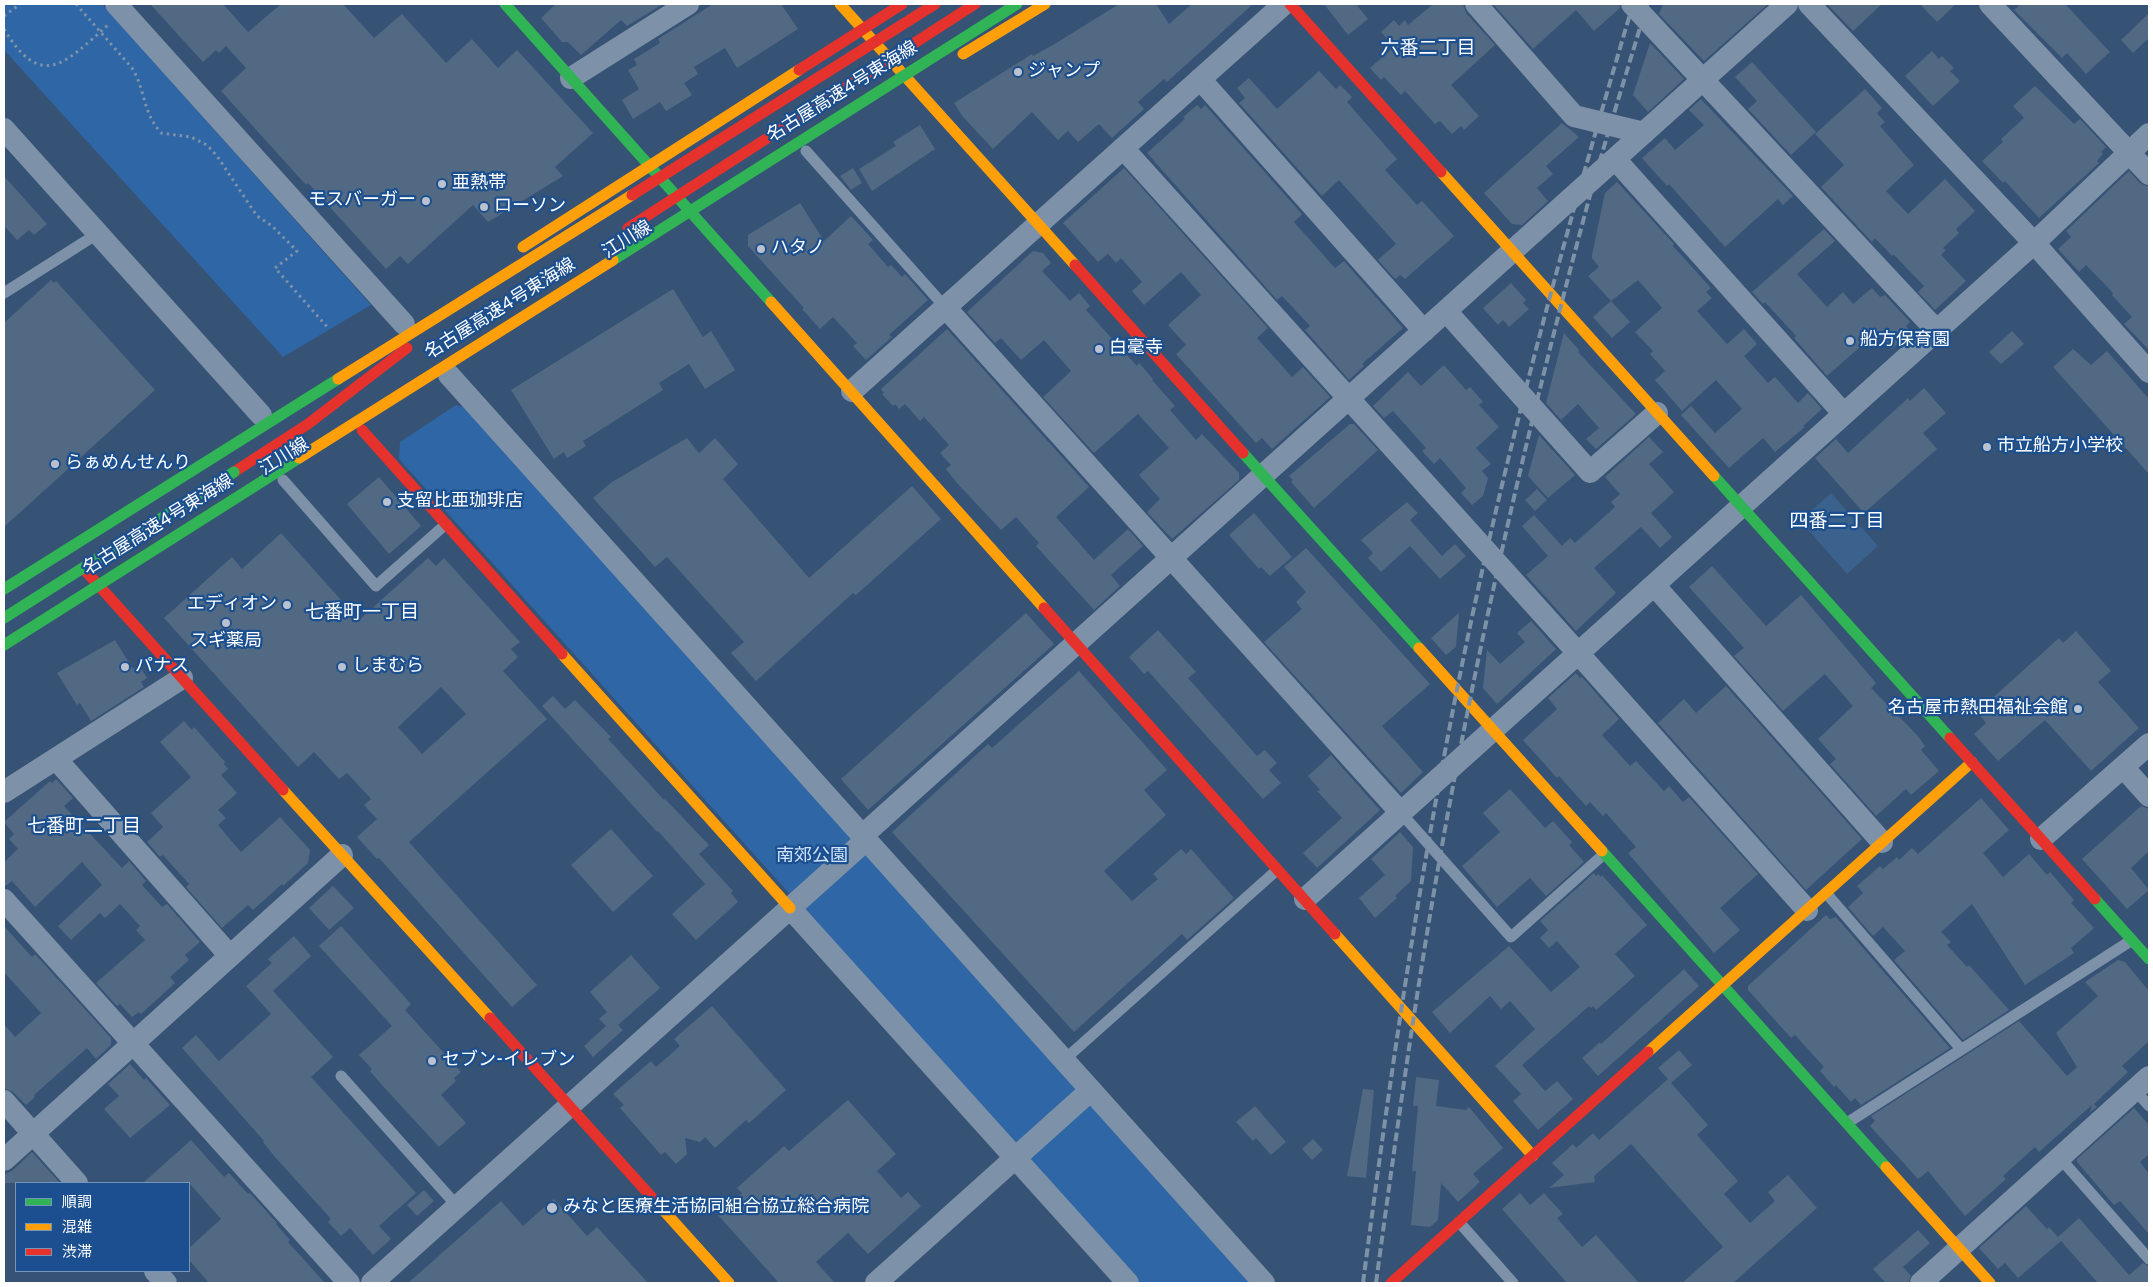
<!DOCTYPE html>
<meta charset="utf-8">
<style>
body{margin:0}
#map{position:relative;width:2153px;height:1287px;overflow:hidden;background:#365274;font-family:Overpass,"Noto Sans JP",sans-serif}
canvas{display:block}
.frame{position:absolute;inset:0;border:5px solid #fff;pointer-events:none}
.legend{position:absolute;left:15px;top:1182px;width:175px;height:90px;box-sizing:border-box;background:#1b4f8f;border:1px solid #7695bc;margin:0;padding:6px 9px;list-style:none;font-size:15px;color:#fff}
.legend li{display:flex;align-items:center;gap:10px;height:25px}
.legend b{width:25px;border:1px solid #7695bc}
</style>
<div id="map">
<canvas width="2153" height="1287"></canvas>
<div class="frame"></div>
<ul class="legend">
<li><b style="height:6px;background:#30b455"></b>順調</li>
<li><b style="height:6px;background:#ff9f0a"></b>混雑</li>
<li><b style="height:6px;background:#e5322d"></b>渋滞</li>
</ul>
</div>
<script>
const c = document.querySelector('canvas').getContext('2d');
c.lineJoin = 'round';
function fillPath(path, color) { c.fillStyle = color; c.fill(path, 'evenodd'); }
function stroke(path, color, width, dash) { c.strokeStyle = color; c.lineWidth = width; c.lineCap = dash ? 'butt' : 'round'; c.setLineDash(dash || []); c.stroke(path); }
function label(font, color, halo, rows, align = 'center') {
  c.font = font + ' Overpass,"Noto Sans JP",sans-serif'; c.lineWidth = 4.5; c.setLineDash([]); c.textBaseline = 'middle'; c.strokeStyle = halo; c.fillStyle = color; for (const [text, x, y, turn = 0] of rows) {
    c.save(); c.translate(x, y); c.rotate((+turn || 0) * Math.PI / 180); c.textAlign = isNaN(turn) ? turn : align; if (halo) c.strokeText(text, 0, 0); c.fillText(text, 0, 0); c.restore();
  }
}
const green = new Path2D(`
 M4 4H102L371 305 283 357 4 50Z
 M456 405 466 408 1251 1283H1139L399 459 400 442Z`);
const water = new Path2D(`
 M1831 493 1878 546 1847 574 1800 521Z`);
const building = new Path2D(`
 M150 4H223L248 32 281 4H343L374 38 402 14 446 63 472 39 498 68 517 50 593 133 555 167 563 176 488 222 473 205 408 264 400 256 386 269 308 183 306 185 221 91 246 68 226 46 219 53 216 50 203 62Z
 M556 4H663L627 26 621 20 581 55 568 42H562L541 18Z
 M713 4H781L798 29 737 68 725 48 694 67 698 74 684 83 692 95 666 111 660 102 633 119 622 100 639 89 628 70 637 65 634 59 660 43 658 39Z
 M1119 4H1156L1169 24 1192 4H1253L1167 82 1164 79 1138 102 1144 109 1112 138 1099 124 1078 142 1068 131 1058 140 1032 112 993 149 963 117 954 103 1032 54 1033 56 1053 45Z
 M1324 4H1356L1368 19 1348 35Z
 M1433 4H1463L1466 13 1495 45 1451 85 1479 116 1464 130 1461 126 1452 134 1440 121 1435 124 1405 91 1401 95 1384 77 1381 80 1370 68 1394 47 1381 32 1394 20 1399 26 1405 20 1408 25Z
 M1493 4H1619L1620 8 1594 31 1576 10 1533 49Z
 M1663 4H1768L1704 61 1659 14Z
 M1827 4H1882L1853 31Z
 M1920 4H1956L1937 22Z
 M2021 4H2065L2110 52 2086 74 2067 53 2062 58 2014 10Z
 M2149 13V38L2133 53 2121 40Z
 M1650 43 1684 79 1648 112 1633 95Z
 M1932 51 1939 59 1942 56 1954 68 1950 71 1960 81 1933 106 1905 76Z
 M1752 62 1816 132 1791 155 1748 109 1757 101 1735 77Z
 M1319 71 1336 89 1340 85 1352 97 1347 102 1397 159 1385 170 1417 205 1422 201 1454 236 1405 279 1400 275 1395 279 1378 260 1396 244 1339 180 1322 196 1239 103 1245 98 1237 88 1249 78 1277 109Z
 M2035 86 2074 124 2080 119 2106 147 2101 152 2103 154 2097 161 2099 163 2039 218 2005 181 2003 183 1982 161 2003 142 2001 139 2024 118 2013 106Z
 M1865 89 1882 108 1877 113 1885 122 1880 126 1914 165 1886 191 1908 214 1945 179 1975 211 1956 229 1959 233 1943 248 1946 250 1941 255 1966 281 1935 310 1918 292 1924 286 1894 255 1892 256 1875 238 1872 242 1821 187 1844 165 1815 134Z
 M1701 99 1793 196 1783 205 1778 199 1725 247 1669 184 1667 186 1642 158 1665 138 1675 150 1704 125 1689 110Z
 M1197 105 1201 109 1205 105 1302 214 1294 222 1335 268 1344 261 1403 328 1362 364 1364 366 1349 380 1305 330 1310 326 1282 296 1277 300 1147 153 1185 119 1183 117Z
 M1562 123 1579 137 1546 166 1553 174 1537 188 1548 201 1522 225 1512 224 1484 193Z
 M920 125 935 149 872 191 859 169 896 146 893 142Z
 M853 168 862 183 851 190 840 176Z
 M1124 168 1268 328 1257 338 1292 377 1303 367 1330 397 1272 449 1262 438 1256 443 1176 354 1186 345 1168 325 1201 295 1181 272 1144 305 1132 291 1142 282 1121 258 1116 263 1108 254 1098 262 1063 223Z
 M2129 171 2140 183 2149 187V350L2124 324 2132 317 2112 295 2113 293 2086 265 2079 272 2058 249 2071 237 2066 231Z
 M4 176 47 224 34 235 29 230 17 240 4 226Z
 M1617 182 1674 244 1673 246 1711 288 1706 292 1712 298 1697 311 1727 344 1744 329 1757 344 1744 356 1768 383 1775 377 1798 403 1808 393 1822 409 1803 426 1805 427 1775 452 1763 438 1729 468 1681 415 1691 406 1715 433 1742 409 1716 380 1682 411 1655 380 1665 371 1650 354 1653 351 1635 332 1662 308 1638 280 1611 301 1588 276 1599 267 1592 258V255L1605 193Z
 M800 203 824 241 851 216 873 240 868 244 888 267 891 265 902 277 905 274 928 300 889 335 892 337 866 360 853 346 857 343 833 317 820 329 802 309 804 308 748 246V235Z
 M1824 229 1835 241 1797 274 1827 307 1843 292 1853 304 1872 288 1880 297 1885 295 1910 322 1906 326 1911 331 1892 349 1877 332 1827 376 1794 338 1796 336 1765 302 1763 304 1752 292Z
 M1033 251 1043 253 1051 263 1042 271 1070 301 1079 293 1090 306 1086 310 1137 366 1139 363 1153 379 1152 380 1175 406 1170 410 1196 440 1202 434 1239 473V480L1172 539 1147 512 1160 499 1139 475 1169 448 1138 414 1094 453 1043 397 1071 371 1044 340 1021 360 1001 338 995 343 967 312Z
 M51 280 54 283 56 281 155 390 4 527V323Z
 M1511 283 1526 300 1523 303 1529 309 1509 327 1503 320 1498 325 1483 308Z
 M673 289 703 337 711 331 735 370 705 389 689 364 659 383 663 390 583 441 586 446 567 458 564 452 554 459 511 390Z
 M1611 301 1630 322 1612 338 1593 317Z
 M947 329 1089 487 1056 517 1094 560 1128 529 1143 546 1111 575 1120 586 1094 610 1036 546 1039 543 1016 517 1001 530 956 482 946 469 951 465 940 453 949 445 924 417 920 421 905 404 899 409 895 404 893 406 882 394 884 393 881 389Z
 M2012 331 2024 344 2001 364 1989 352Z
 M1564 333 1579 350 1578 352 1636 414 1596 449 1586 439 1599 428 1578 404 1561 420 1546 403Z
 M2073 349 2091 365 2107 351 2149 399V474L2053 367Z
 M1444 365 1466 390 1470 387 1483 402 1479 405 1499 427 1476 448 1491 464 1482 471 1488 478 1483 496 1472 505 1461 493 1466 488 1440 458 1434 464 1422 451 1426 448 1393 411 1384 418 1373 406 1408 372 1421 386Z
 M1924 388 1946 413 1923 433 1937 449 1864 513 1815 458 1836 439 1848 453 1908 398 1910 401Z
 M1350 424H1354L1378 450 1314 508 1291 482 1293 480 1289 476Z
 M1539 435 1575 475 1548 498 1528 476Z
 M1649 437 1663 452 1649 464 1674 492 1651 513 1672 537 1660 548 1641 527 1594 568 1616 593 1576 631 1526 575 1548 556 1522 526 1534 515 1562 546 1570 538 1575 543 1615 507 1611 502 1620 494 1605 477Z
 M687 438 699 453 715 438 738 464 723 479 809 578 912 486 941 519 856 595 853 593 756 681 731 653 744 642 667 557 655 567 593 498 612 482Z
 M379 477 421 526 389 554 347 504Z
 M1537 489 1547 500 1535 511 1525 500Z
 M1407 502 1418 513 1410 520 1442 556 1455 544 1466 556 1440 579 1410 546 1381 572 1368 558 1373 553 1361 540Z
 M1254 513 1292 557 1270 576 1261 567 1259 569 1229 535Z
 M281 533 359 620 428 558 436 566 444 558 520 642 511 649 518 657 503 671 547 719 409 842 537 985 512 1007 379 858 377 859 357 837 377 819 364 805 371 799 347 773 339 779 314 752 298 767 164 618 232 557 242 569ZM441 687 466 714 422 754 398 727Z
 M1306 548 1430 684 1382 726 1423 772 1401 793 1264 642 1302 609 1296 602 1306 592 1284 567Z
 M1712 566 1766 626 1801 595 1876 683 1871 688 1917 735 1925 746 1921 750 1939 771 1911 795 1906 789 1876 816 1830 764 1836 759 1818 739 1853 706 1825 674 1783 711 1734 656 1744 648 1689 587Z
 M1026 613 1054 644 868 810 841 779Z
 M1459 613 1456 647 1446 655 1431 638Z
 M1531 621 1556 649 1497 704 1483 688 1487 650 1500 664 1525 642 1517 633Z
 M1158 630 1196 672 1188 678 1257 756 1265 750 1277 763 1269 770 1281 783 1263 799 1148 671 1144 674 1129 657Z
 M2076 631 2111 671 2098 682 2139 728 2091 771 2045 720 1998 761 1974 734 1986 723 1977 712 2059 638 2063 643Z
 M115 640 133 669 139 665 147 678 141 682 144 687 91 721 80 703 77 705 57 673Z
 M1079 671 1167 770 1144 790 1166 815 1104 871 1132 901 1158 879 1153 874 1181 849 1186 854 1191 849 1234 898 1187 940 1182 934 1074 1032 892 832 988 744 992 748Z
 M1576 673 1580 678 1582 677 1619 719 1602 735 1630 766 1636 761 1664 791 1669 786 1683 802 1689 797 1758 874 1720 908 1740 930 1714 953 1628 853 1636 847 1606 813 1603 816 1590 802 1586 806 1559 776 1557 778 1523 740 1557 709 1548 698Z
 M1726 686 1862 839 1806 890 1658 723 1684 699 1696 713Z
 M553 696 565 709 575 700 611 737 608 739 664 800 665 799 709 845 699 854 733 891 731 893 738 902 696 940 672 914 705 884 658 831 657 832 542 706Z
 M184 721 192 730 194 727 225 762 224 764 228 769 221 775 237 793 218 810 226 818 218 825 241 852 280 817 310 850 308 863 283 886 282 884 253 910 248 905 222 928 186 887 189 884 163 855 160 857 147 842 163 827 151 813 191 777 160 742Z
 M1331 755 1380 810 1317 868 1303 853 1342 818 1317 791 1320 790 1308 776Z
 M56 779 73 798 64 806 122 868 129 861 146 881 142 885 162 907 167 904 200 942 185 955 189 960 170 977 175 983 141 1014 139 1012 132 1017 120 1004 117 1006 96 983 145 940 136 930 140 926 120 904 105 918 100 913 71 940 58 926 102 885 82 862 35 907 12 881 4 887V862L18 849 9 839 14 834 4 822 50 781 52 783Z
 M1510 789 1545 828 1553 821 1572 842 1569 845 1584 862 1546 896 1530 878 1497 907 1462 866 1500 832 1483 813Z
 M1981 798 2009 830 1983 853 2003 877 2029 854 2047 875 2050 872 2074 900 2071 903 2094 928 2071 948 2074 953 2025 985 1972 904 1941 932 1951 942 1947 945 1967 967 1969 965 2009 1010 1963 1040 1894 960 1905 951 1883 927 1873 936 1848 907 1863 893 1857 886 1880 866 1883 869 1897 857 1899 860 1912 848 1918 854Z
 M2141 806 2149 809V851L2131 868 2149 890 2127 909 2082 859Z
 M611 829 653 876 613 912 571 865Z
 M1400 832 1413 847 1411 881 1395 896 1397 898 1375 918 1359 898 1385 875 1371 859Z
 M1594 873 1596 876 1598 874 1601 877 1602 875 1647 925 1615 954 1635 976 1596 1010 1593 1006 1591 1008 1589 1006 1522 1065 1545 1091 1557 1081 1573 1099 1538 1130 1513 1101 1521 1094 1495 1066 1535 1029 1510 1001 1501 1009 1490 996 1450 1033 1432 1012 1509 946 1551 992 1580 967 1557 941 1549 948 1540 938 1548 930 1540 921Z
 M333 886 354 908 329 930 309 908Z
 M1826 915 1830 919 1836 917 1950 1048 1861 1105 1855 1098 1851 1102 1836 1085 1834 1087 1820 1071 1824 1067 1795 1035 1791 1038 1748 990V986Z
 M4 926 32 957 35 954 111 1038V1045L96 1059 87 1048 34 1095 35 1097 26 1105 13 1092 4 1088V1024L15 1037 41 1013 4 972Z
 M341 926 411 1004 405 1010 461 1072 454 1078 456 1081 441 1095 466 1123 439 1147 382 1085 370 1071 372 1069 359 1055 392 1026 319 946Z
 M294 936 311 956 273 991 333 1057 311 1077 416 1193 379 1226 391 1239 373 1255 350 1228 341 1236 328 1222 331 1219 275 1157 263 1142 264 1141 182 1048 196 1035 219 1061 271 1014 246 986 272 963 268 959Z
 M631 955 660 988 618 1025 623 1030 593 1057 584 1046 606 1026 599 1019 607 1012 590 992Z
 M2118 960 2125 962 2149 991V1041L2122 1066 2128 1072 2094 1104 2097 1107 2090 1112 2092 1105 2039 1152 2035 1147 2003 1176 2006 1179 1965 1216 1928 1171 1918 1179 1870 1126 1875 1121 1871 1116 2019 1021 2067 1076 2077 1067 2056 1033 2098 996 2085 982Z
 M1684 969 1699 986 1598 1076 1582 1058 1600 1042 1601 1044Z
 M712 1006 786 1090 749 1123 746 1120 715 1148 705 1137 700 1142 685 1138 687 1154 676 1164 665 1152 661 1155 620 1108 624 1105 613 1094 651 1061 656 1067 680 1046 674 1039Z
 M1679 1050 1692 1065 1671 1083 1708 1125 1697 1135 1738 1181 1724 1194 1750 1223 1775 1201 1768 1192 1788 1175 1817 1208 1733 1283H1682L1723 1247 1631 1144 1594 1176 1595 1182 1549 1188 1564 1175 1552 1163 1573 1144 1576 1148 1593 1133 1599 1140 1668 1079 1658 1068Z
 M130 1064 144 1080 146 1078 170 1105 130 1138 104 1109 119 1096 108 1084Z
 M1416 1077 1439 1080 1436 1106 1466 1110 1469 1107 1503 1148 1473 1174 1480 1182 1458 1202 1441 1183 1438 1220 1430 1227 1411 1225 1416 1171H1412L1418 1106H1413Z
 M1363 1089 1374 1090 1366 1178 1347 1176Z
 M848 1100 896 1154 877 1171 901 1198 908 1192 921 1206 868 1254 848 1233 816 1262 835 1283H779L718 1215 742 1193 737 1188 784 1146 789 1151Z
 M1255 1106 1286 1142 1271 1155 1256 1138 1253 1141 1236 1122Z
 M2134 1108 2149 1125V1154L2140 1162 2149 1174V1234L2120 1201 2114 1205 2077 1162V1159Z
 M1313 1139 1323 1150 1312 1160 1302 1149Z
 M191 1140 224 1177 229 1173 248 1194 250 1193 277 1223 276 1224 290 1240 288 1242 325 1283H209L189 1260V1248L221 1219 189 1183H143Z
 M32 1152 60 1183H4V1175L13 1170Z
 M424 1190 434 1201 417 1216 407 1205Z
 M1520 1193 1530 1205 1544 1193 1563 1214 1557 1218 1582 1247 1596 1235 1639 1283H1567L1502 1209Z
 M554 1199 587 1236 597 1227 648 1283H408L501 1201 523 1226Z
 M2026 1206 2047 1229 2049 1227 2058 1237 2079 1218 2129 1275 2143 1263 2149 1266V1283H2098L2061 1241 2018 1278 2005 1263 1998 1269 1979 1248Z
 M1918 1230 1930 1243 1903 1267 1911 1276 1908 1283H1886L1873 1269Z`);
const path = new Path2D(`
 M76 4 132 68C146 91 142 111 161 133L191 137 207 145 217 156 257 216 272 226 297 251 275 268 329 329
 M4 16 20 4
 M4 29C42 92 66 62 108 25`);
const lane = new Path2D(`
 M806 151 945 307
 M4 293 97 234
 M283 480 376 586 446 524
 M1401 813 1511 937 1604 854
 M1826 893 1961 1049
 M1064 1060 1277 870
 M341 1076 458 1207
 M2135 1090 2149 1106
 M1847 1123 2132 940
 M2060 1158 2149 1259
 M1459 1222 1513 1283`);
const street = new Path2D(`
 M116 4 404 324
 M1476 4 1574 116 1644 133
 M1632 4 1937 331
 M1809 4 2034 243 2149 372
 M1990 4 2149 174
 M571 78 688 4
 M1200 79 1424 331
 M4 129 261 415
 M1123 148 1578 653 1807 910
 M1615 159 1844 414
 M945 307 1401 813
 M1446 311 1590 472 1657 413
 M449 375 1264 1283
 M852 391 1284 4
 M1654 585 1882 842
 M56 759 230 956
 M2123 767 2149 796
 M4 792 182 678
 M862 836 1787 4
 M2041 839 2149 744
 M1305 899 2034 243 2149 134
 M4 900 349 1283
 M790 908 1128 1283
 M4 1101 77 1183
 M4 1160 342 855
 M155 1271 166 1283
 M372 1283 866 840
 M876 1283 1091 1090
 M1921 1283 2149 1077`);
const fast = new Path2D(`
 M505 4 771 302
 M1243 453 1419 648
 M1714 476 1950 738
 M1602 851 1886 1167
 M2095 899 2149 959`);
const slow = new Path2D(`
 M840 4 1075 265
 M963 54 1045 4
 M1441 172 1714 476
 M523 247 799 70
 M771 302 1044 608
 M1419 648 1602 851
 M562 654 790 908
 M283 790 490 1018
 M1335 934 1533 1156
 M1648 1052 1972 762
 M1886 1167 1990 1283
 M656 1202 729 1283`);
const jam = new Path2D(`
 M1290 4 1441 172
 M799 70 902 4
 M1075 265 1243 453
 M362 430 562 654
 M234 472 308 424 407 348
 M83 568 283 790
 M1044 608 1335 934
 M1950 738 2095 899
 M490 1018 656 1202
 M1391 1283 1648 1052`);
const rail = new Path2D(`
 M1363 1283C1394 1046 1429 809 1481 576 1524 383 1577 193 1633 4
 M1376 1283C1400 1105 1425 927 1460 750 1496 565 1540 381 1589 199 1607 134 1628 69 1647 4`);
const fastBridge = new Path2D(`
 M613 260 1017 4
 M4 589 338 379
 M4 618 234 472
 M4 645 299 458`);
const slowBridge = new Path2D(`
 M338 379 632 195
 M299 458 613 260`);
const jamBridge = new Path2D(`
 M632 195 935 4
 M628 228 975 4`);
const markers = [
 [1018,72,5,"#b9c2ce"],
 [442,184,5,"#b9c2ce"],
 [426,201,5,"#b9c2ce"],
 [484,207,5,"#b9c2ce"],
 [761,249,5,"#b9c2ce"],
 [1850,341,5,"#b9c2ce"],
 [1099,349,5,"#b9c2ce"],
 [1987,447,5,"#b9c2ce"],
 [55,464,5,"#b9c2ce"],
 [387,502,5,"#b9c2ce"],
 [287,605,5,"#b9c2ce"],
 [226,623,5,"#b9c2ce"],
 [125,667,5,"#b9c2ce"],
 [342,667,5,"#b9c2ce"],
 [2078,709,5,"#b9c2ce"],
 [432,1061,5,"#b9c2ce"],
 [552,1208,6,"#b9c2ce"]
];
const poiNames = [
 ["ジャンプ",1028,72],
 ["亜熱帯",452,184],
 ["モスバーガー",416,201,"right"],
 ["ローソン",494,207],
 ["ハタノ",771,249],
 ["船方保育園",1860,341],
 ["白毫寺",1109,349],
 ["市立船方小学校",1997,447],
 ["らぁめんせんり",65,464],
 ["支留比亜珈琲店",397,502],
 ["エディオン",277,605,"right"],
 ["スギ薬局",226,642,"center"],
 ["パナス",135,667],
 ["しまむら",352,667],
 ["名古屋市熱田福祉会館",2068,709,"right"],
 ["セブン-イレブン",442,1061],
 ["みなと医療生活協同組合協立総合病院",563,1208]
];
const streetNames = [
 ["名古屋高速4号東海線",843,93,-32],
 ["江川線",628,241,-32],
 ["名古屋高速4号東海線",501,310,-32],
 ["江川線",285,458,-32],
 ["名古屋高速4号東海線",159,526,-32]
];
const parkNames = [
 ["南郊公園",812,857]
];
const neighbourhoodNames = [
 ["六番二丁目",1428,50],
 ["四番二丁目",1837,523],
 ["七番町一丁目",362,614],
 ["七番町二丁目",84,828]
];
fillPath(green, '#2f66a5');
fillPath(water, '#3b618d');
fillPath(building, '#526984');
stroke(path, '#7d92a8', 3, [2.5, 4]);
stroke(lane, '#7d92a8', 11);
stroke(street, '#7d92a8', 22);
stroke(fast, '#30b455', 11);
stroke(slow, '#ff9f0a', 11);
stroke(jam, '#e5322d', 11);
stroke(rail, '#7e92a7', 4, [9, 4]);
stroke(fastBridge, '#30b455', 11);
stroke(slowBridge, '#ff9f0a', 11);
stroke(jamBridge, '#e5322d', 11);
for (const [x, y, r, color] of markers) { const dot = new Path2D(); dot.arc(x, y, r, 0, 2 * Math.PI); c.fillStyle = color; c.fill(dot); stroke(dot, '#1b4f8f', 2); }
label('18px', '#fff', '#1b4f8f', poiNames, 'left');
label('18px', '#fff', '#1b4f8f', streetNames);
label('18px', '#cfe3fa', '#1b4f8f', parkNames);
label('19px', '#fff', '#1b4f8f', neighbourhoodNames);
</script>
